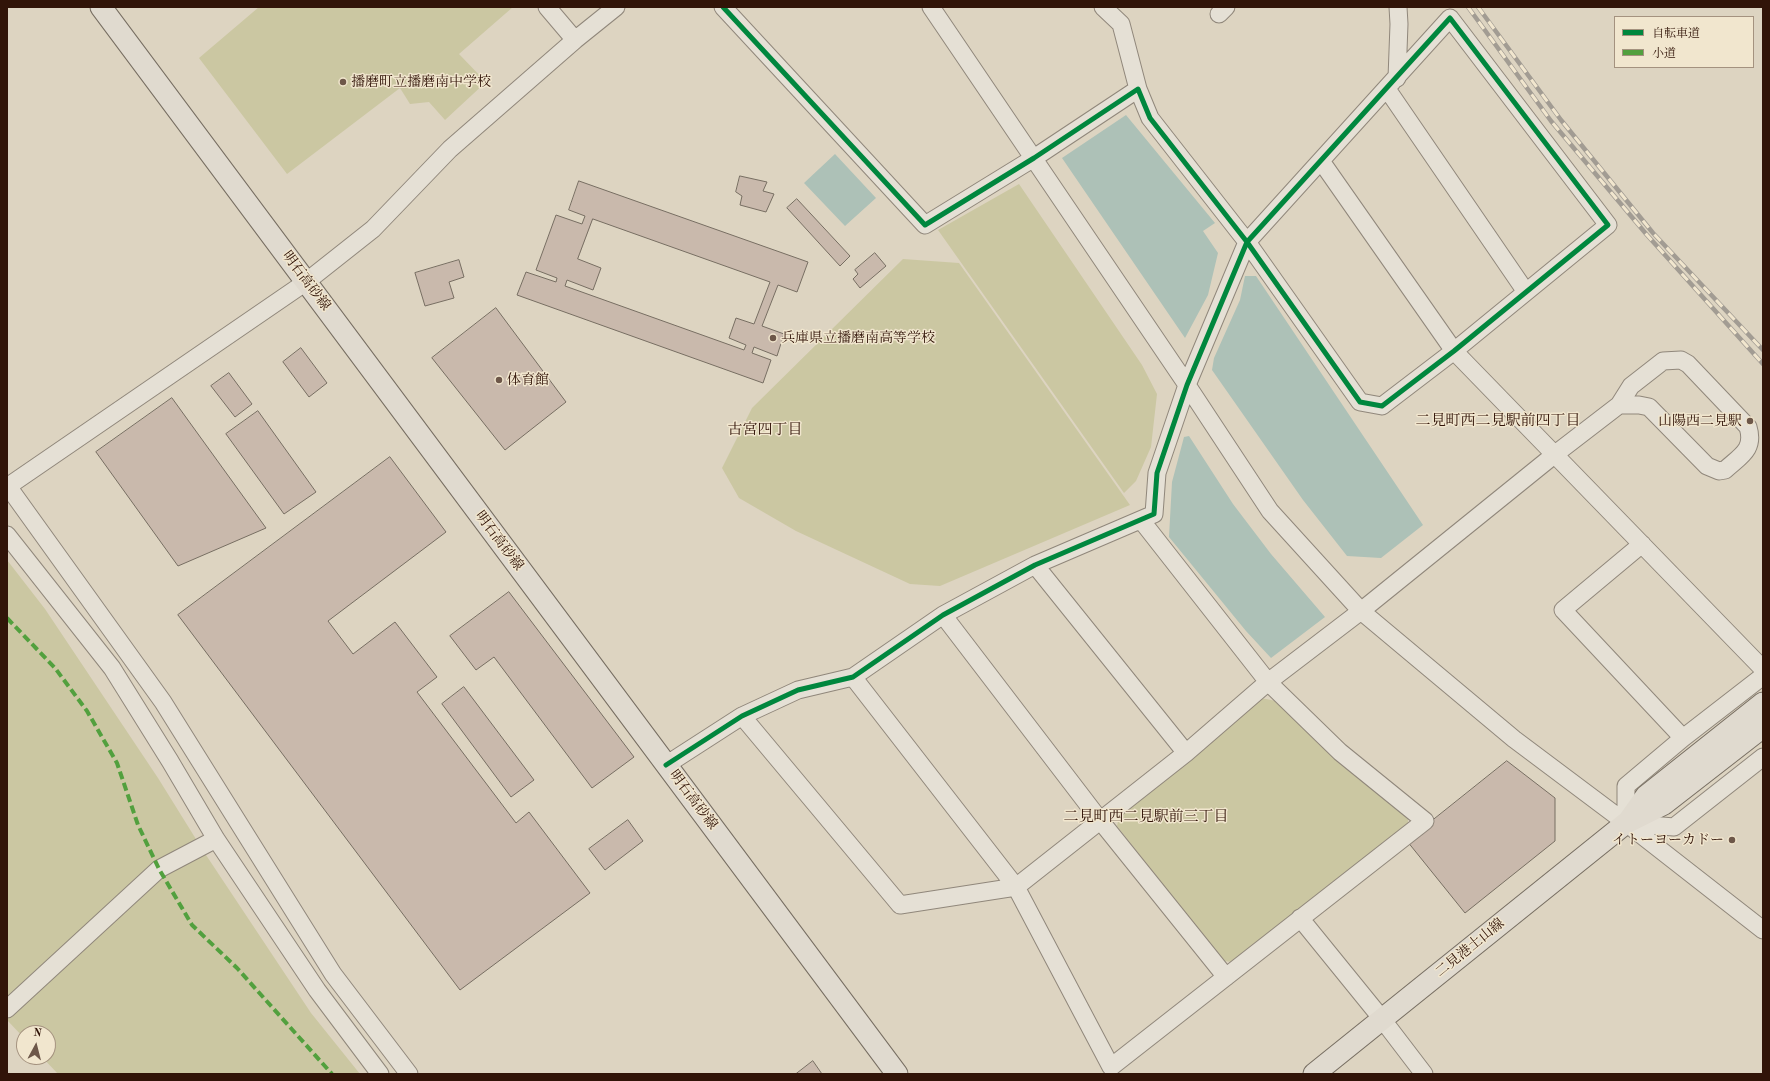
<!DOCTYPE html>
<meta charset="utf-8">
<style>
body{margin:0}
#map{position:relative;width:1770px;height:1081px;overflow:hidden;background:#ddd4c1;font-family:"Old Standard TT","Noto Serif JP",serif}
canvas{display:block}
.frame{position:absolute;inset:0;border:8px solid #311408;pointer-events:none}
.legend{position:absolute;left:1614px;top:16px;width:140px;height:52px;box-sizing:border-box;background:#f1e6ce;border:1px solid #a4927f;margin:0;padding:5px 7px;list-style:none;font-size:12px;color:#311408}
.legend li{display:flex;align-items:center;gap:8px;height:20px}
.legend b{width:20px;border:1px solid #a4927f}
.north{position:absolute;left:16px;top:1025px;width:40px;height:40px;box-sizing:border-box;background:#f1e6ce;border:1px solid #a4927f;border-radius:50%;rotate:7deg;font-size:11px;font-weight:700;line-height:16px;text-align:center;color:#311408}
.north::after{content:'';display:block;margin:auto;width:14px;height:18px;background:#6d5749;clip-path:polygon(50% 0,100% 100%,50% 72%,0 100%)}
</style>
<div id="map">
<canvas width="1770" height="1081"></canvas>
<div class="frame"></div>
<ul class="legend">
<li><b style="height:5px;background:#00873e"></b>自転車道</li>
<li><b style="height:5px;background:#52a03e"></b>小道</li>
</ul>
<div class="north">N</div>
</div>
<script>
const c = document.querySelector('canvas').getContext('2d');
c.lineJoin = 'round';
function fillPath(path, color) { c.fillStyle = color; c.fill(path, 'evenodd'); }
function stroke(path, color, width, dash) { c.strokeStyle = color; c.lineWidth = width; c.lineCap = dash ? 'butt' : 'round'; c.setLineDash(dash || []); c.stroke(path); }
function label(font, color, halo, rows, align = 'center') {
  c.font = font + ' "Old Standard TT","Noto Serif JP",serif'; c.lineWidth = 3; c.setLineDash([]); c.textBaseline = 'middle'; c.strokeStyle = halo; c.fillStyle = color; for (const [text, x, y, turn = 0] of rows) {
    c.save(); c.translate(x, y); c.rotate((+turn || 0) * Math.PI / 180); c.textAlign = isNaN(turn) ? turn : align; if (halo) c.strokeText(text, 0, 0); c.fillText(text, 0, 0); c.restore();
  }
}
const green = new Path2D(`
 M259 7H513L459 54 486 82 445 120 429 102 410 104 400 88 287 174 199 58Z
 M1019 184 1142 365 1157 394 1151 447 1136 481 1124 493 938 230Z
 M903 259 959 263 1130 505 940 586 910 584 796 531 739 498 722 468 752 408Z
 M7 560 45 609 158 778 204 852 311 1013 360 1074H58L42 1057H48V1033H24V1038L7 1020Z
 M1261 698 1276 701 1408 816V824L1232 962 1223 961 1117 826 1119 817Z`);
const water = new Path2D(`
 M1126 115 1215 223 1203 231 1218 253 1208 295 1185 338 1062 158Z
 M835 154 876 198 845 226 804 183Z
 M1245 276H1256L1423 525 1381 558 1347 556 1303 500 1212 370 1214 358 1240 300Z
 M1189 436 1233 504 1271 554 1325 617 1271 658 1246 631 1169 537 1172 482 1184 437Z`);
const building = new Path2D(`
 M740 176 767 182 763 191 774 194 766 212 740 205 742 196 736 192Z
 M579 181 808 262 797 292 778 285 762 326 784 334 777 356 754 347 752 353 771 360 763 383 517 295 526 272 556 282 557 278 536 270 556 215 582 224 585 216 569 210ZM593 219 770 282 754 324 736 318 729 338 746 345 744 350 565 286 567 280 593 290 601 268 578 259Z
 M797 199 850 256 840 266 787 208Z
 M875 253 886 266 860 288 853 279 858 274 855 270Z
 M459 260 464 277 449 282 454 298 425 306 415 273Z
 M496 308 566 402 505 450 432 358Z
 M301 348 327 383 309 397 283 362Z
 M229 373 252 404 235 417 211 386Z
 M172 398 266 528 178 566 96 452Z
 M258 411 316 492 284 514 226 434Z
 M390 457 446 532 328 621 353 654 395 622 437 677 417 692 516 823 529 812 590 893 460 990 178 615Z
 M509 592 634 757 592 788 494 657 476 670 450 636Z
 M464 687 534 780 511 797 442 704Z
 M1507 761 1555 798V841L1465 913 1407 841Z
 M628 820 643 841 605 870 589 849Z
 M813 1061 822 1074H796Z`);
const minor = new Path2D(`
 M547 7 575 40
 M931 7 1187 385 1270 511 1361 611 1514 739 1626 823 1763 930
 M1103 7 1121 24 1138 89
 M1219 14 1226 7
 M1397 78 1399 24 1398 7
 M1387 89 1526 292
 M1321 161 1454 351 1763 669
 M7 485 163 702 333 974 409 1074
 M7 487 306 282 373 229 450 149 575 40 616 7
 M7 535 112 668 170 761 216 839 317 990 380 1074
 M1642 544 1563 610 1683 738
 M1035 565 1186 753
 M943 615 1099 819 1226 977
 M853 677 1016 887 1111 1067 1425 821 1340 752 1268 682 1141 520
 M742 716 900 905 1016 887 1186 753 1268 682 1361 611 1554 455 1619 405 1631 386 1663 361 1681 360 1688 364 1748 427C1755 450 1740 456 1725 470L1719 471 1707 466 1649 407 1639 405H1619
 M666 765 742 716 798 690 853 677 943 615 1035 565 1154 514 1157 473 1187 385 1247 242 1450 18 1608 225 1454 351 1382 406 1360 402 1247 242 1150 118 1138 89 1034 158 925 225 723 7
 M1626 823V786L1683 738 1763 676
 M1626 823 1674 827 1763 757
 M1300 918 1382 1019 1424 1074
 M7 1009 159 869 216 839`);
const major = new Path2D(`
 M101 7 897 1074
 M1629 820 1646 796 1763 703
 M1314 1074 1626 823 1664 804 1763 727`);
const rail = new Path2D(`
 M1468 7 1551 121 1647 235 1763 364
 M1478 7 1561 120 1653 233 1763 350`);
const quiet = new Path2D(`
 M7 618 55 668 87 711 117 763 138 825 159 869 192 925 237 968 332 1074`);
const cycleway = new Path2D(`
 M666 765 742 716 798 690 853 677 943 615 1035 565 1154 514 1157 473 1187 385 1247 242 1450 18 1608 225 1454 351 1382 406 1360 402 1247 242 1150 118 1138 89 1034 158 925 225 723 7`);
const markers = [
 [343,82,4,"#6d5749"],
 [773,338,4,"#6d5749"],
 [499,380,4,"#6d5749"],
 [1750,421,4,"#6d5749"],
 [1732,840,4,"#6d5749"]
];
const poiNames = [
 ["播磨町立播磨南中学校",351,82],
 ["兵庫県立播磨南高等学校",781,338],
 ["体育館",507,380],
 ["山陽西二見駅",1742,421,"right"],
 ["イトーヨーカドー",1724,840,"right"]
];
const streetNames = [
 ["明石高砂線",306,281,53],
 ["明石高砂線",499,541,53],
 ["明石高砂線",693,800,53],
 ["二見港土山線",1470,948,-39]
];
const neighbourhoodNames = [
 ["二見町西二見駅前四丁目",1498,421],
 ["古宮四丁目",765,430],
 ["二見町西二見駅前三丁目",1146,817]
];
fillPath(green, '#cbc7a2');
fillPath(water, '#adc1b7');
fillPath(building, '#c9b9ac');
stroke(building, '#776e62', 1);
stroke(minor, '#90877b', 19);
stroke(major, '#776e62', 23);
stroke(minor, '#e5e0d5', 17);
stroke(major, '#e0dacf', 21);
stroke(rail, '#a29c93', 4.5);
stroke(rail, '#f1e6ce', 3, [9]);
stroke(quiet, '#52a03e', 4, [8, 4]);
stroke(cycleway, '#00873e', 5);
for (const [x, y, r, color] of markers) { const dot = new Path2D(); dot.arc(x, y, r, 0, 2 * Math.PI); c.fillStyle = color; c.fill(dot); stroke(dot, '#f1e6ce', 1.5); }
label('14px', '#311408', '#f1e6ce', poiNames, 'left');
label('14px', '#311408', '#f1e6ce', streetNames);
label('15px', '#311408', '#f1e6ce', neighbourhoodNames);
</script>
